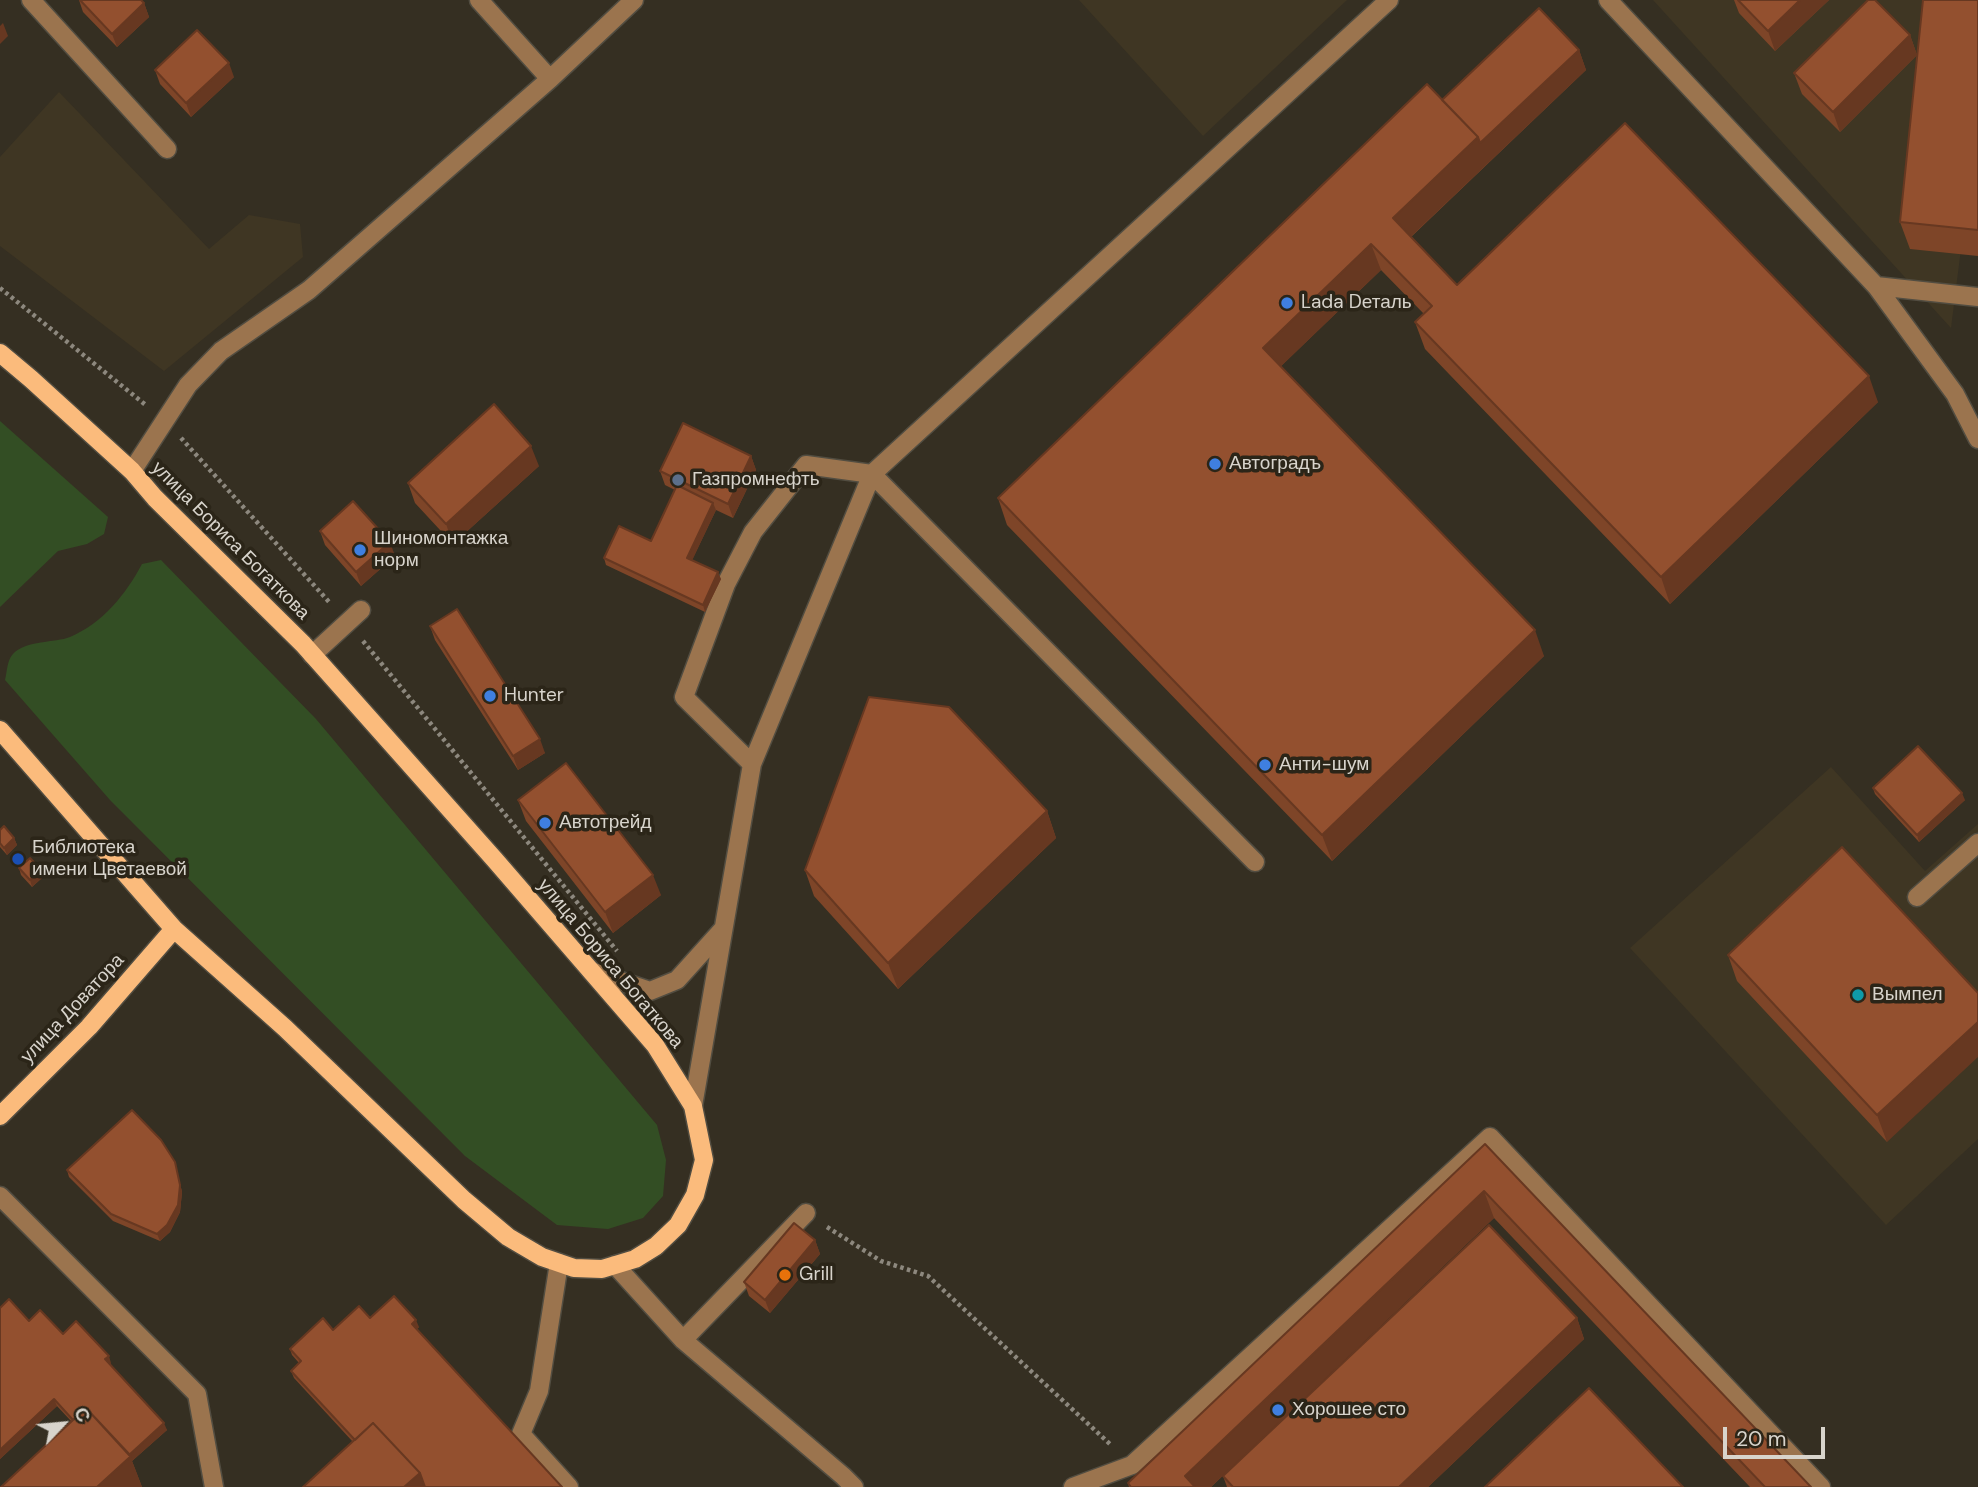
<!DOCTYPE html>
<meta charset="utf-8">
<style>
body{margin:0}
#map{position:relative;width:1978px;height:1487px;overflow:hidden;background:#352f22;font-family:"DM Sans",sans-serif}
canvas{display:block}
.north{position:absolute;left:28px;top:1389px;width:70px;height:70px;-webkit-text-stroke:5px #2b2518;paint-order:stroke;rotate:64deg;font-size:19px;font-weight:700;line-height:28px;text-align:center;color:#d8d4cc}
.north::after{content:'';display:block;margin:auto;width:24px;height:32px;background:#d8d4cc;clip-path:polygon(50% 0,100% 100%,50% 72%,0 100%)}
.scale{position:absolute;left:1723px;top:1427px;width:102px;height:32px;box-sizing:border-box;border:4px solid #d8d4cc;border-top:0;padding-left:9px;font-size:21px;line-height:24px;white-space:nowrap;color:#d8d4cc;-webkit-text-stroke:5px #2b2518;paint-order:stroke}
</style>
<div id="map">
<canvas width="1978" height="1487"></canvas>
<div class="north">С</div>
<div class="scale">20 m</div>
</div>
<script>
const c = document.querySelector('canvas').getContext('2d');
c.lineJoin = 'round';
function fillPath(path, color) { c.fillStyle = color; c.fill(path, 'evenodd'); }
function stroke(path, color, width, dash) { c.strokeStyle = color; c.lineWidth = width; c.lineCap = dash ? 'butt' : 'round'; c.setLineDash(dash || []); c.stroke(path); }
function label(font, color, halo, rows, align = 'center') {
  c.font = font + ' "DM Sans",sans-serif'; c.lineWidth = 7; c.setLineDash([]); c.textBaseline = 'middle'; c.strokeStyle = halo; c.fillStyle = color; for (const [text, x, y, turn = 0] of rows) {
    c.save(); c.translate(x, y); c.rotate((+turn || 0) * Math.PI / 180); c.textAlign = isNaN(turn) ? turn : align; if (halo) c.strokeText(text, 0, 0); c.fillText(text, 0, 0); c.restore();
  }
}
const built = new Path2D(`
 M1079 0H1347L1203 136Z
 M1653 0H1978V114L1951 328Z
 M59 92 209 249 249 215 300 224 303 257 164 371 0 246V157Z
 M1831 767 1925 871 1978 824V1139L1886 1225 1630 948Z`);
const green = new Path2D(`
 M0 421 108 517 104 534 87 544 58 551 0 607Z
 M161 560 316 719 657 1125 666 1160 663 1196 643 1218 608 1229 557 1225 465 1156 110 800 5 680C7 672 7 660 13 654 26 640 55 643 70 637 103 623 126 594 142 564Z`);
const path = new Path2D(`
 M0 288 147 406
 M181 438 330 603
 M363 641 617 951
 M827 1227 881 1261 928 1276 1111 1445`);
const minor = new Path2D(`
 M31 0 167 149
 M479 0 550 79
 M1608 0 1876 286 1955 394 1978 439
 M1876 286 1978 297
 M132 471 188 385 221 351 309 290 550 79 634 0
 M312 655 361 610
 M752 764 684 697 726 584 753 532 806 465 872 474 1389 0
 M1917 897 1978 843
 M591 971 650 991 677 980 723 929
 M693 1106 752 764 872 474 1255 862
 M0 1196 197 1394 214 1487
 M559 1263 539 1391 521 1434 569 1487
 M615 1265 683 1340 843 1476 854 1487
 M683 1340 806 1213
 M1073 1487 1132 1465 1490 1137 1821 1487`);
const major = new Path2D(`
 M0 353 31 379 132 471 155 498 303 644 495 860 655 1045 693 1106 704 1160 695 1195 678 1225 656 1246 635 1259 602 1269 574 1268 542 1257 508 1237 464 1200 285 1028 174 929 0 730
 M0 1116 89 1027 174 929`);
const wall = new Path2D(`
 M79 0H141L144 3 149 17 117 47 83 12Z
 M1734 0H1829L1775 51 1739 13Z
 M1978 0V256L1910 249 1900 222Z
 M1910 35 1917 55 1840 132 1802 94 1794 73Z
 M1579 50 1586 70 1411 237 1457 285 1878 402 1670 604 1425 349 1415 322 1424 314 1381 270 1281 366 1544 656 1332 861 1007 525 998 498 1442 100Z
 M155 70 234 77 191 117 160 84Z
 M751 456 756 470 733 518 716 510 692 560 721 579 705 612 606 565 604 558 651 541 675 490 665 485 660 471Z
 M539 466 453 544 415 503 408 483Z
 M320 531 395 556 361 586 325 545Z
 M430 626 545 753 518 770 435 640Z
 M1873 788 1965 800 1919 842 1875 794Z
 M518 800 661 895 613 933 526 821Z
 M1047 811 1056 838 898 989 814 896 805 870Z
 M0 830 14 838 17 845 7 855 0 847Z
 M1842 847 1887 1142 1737 981 1728 955Z
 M19 868 41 870 43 877 32 887 21 875Z
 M1485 1144 1811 1487H1750L1494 1218 1211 1487H1129L1128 1483Z
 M175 1162 182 1192 180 1212 170 1232 160 1241 113 1221 69 1177 67 1170Z
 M815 1240 820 1254 770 1313 749 1296 744 1282Z
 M0 1308 63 1334 111 1363 110 1364 167 1430 132 1461 142 1487H1L71 1421 57 1406 0 1459Z
 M370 1318 419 1327 417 1329 562 1487 353 1442 294 1378 291 1371 299 1363 292 1355 290 1349Z
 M1577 1318 1584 1339 1428 1487H1227L1223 1476Z`);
const shadedWall = new Path2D(`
 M1800 0H1829L1775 51 1768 31Z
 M144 3 149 17 117 47 112 34Z
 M3 23 8 36 0 44V26Z
 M1910 35 1917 55 1840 132 1833 112Z
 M1579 50 1586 70 1403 244 1393 218 1478 137Z
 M229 63 234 77 191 117 186 103Z
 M1371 244 1381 270 1273 374 1263 348Z
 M1869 376 1878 402 1670 604 1661 577Z
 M531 446 539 466 453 544 446 524Z
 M751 456 756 470 733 518 728 504Z
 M713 503 716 510 690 565 687 558Z
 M390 542 395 556 361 586 356 572Z
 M718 572 721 579 705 612 703 605Z
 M1535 630 1544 656 1332 861 1322 835Z
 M540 739 545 753 518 770 513 756Z
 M1962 793 1965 800 1919 842 1917 835Z
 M1047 811 1056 838 898 989 888 963Z
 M14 838 17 845 7 855 4 848Z
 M41 870 43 877 32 887 30 880Z
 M653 875 661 895 613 933 605 912Z
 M1978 1022V1057L1887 1142 1877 1115Z
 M175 1162 182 1192 180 1212 170 1232 160 1241 157 1234Z
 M1484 1191 1494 1218 1211 1487H1189L1185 1476Z
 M815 1240 820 1254 770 1313 765 1300Z
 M1577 1318 1584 1339 1428 1487H1399Z
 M416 1320 419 1327 415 1331 412 1324Z
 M109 1356 111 1363 108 1366 105 1359Z
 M54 1399 57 1406 0 1459V1450Z
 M164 1423 167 1430 132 1461 142 1487H97L117 1467Z
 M420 1473 425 1487H404Z`);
const building = new Path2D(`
 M80 0H141L144 3 112 34Z
 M1738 0H1800L1768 31Z
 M1868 0H1875L1910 35 1833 112 1794 73Z
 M1923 0H1978V230L1900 222Z
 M1539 8 1579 50 1480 143 1478 137 1442 100Z
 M197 30 229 63 186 103 155 70Z
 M1427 84 1478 137 1393 218 1457 285 1625 123 1869 376 1661 577 1415 322 1432 306 1371 244 1263 348 1535 630 1322 835 998 498Z
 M494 404 531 446 446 524 408 483Z
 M683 423 751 456 728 504 660 471Z
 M677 485 713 503 687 558 718 572 703 605 604 558 619 526 651 541Z
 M353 501 390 542 356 572 320 531Z
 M457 609 540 739 513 756 430 626Z
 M869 697 949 707 1047 811 888 963 805 870Z
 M1918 746 1962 793 1917 835 1873 788Z
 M566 763 653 875 605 912 518 800Z
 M4 826 14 838 4 848 0 843V830Z
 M1842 847 1978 993V1022L1877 1115 1728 955Z
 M30 858 41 870 30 880 19 868Z
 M132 1110 161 1140 175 1162 180 1185 178 1205 167 1225 157 1234 111 1214 67 1170Z
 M1485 1144 1811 1487H1765L1484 1191 1185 1476 1195 1487H1131L1128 1483Z
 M794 1223 815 1240 765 1300 744 1282Z
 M1489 1225 1577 1318 1399 1487H1233L1223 1476Z
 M394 1296 416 1320 412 1324 562 1487H425L420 1473 373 1423 355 1440 291 1371 301 1361 290 1349 323 1318 333 1330 359 1306 370 1318Z
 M9 1299 29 1321 40 1310 63 1334 76 1321 109 1356 105 1359 164 1423 129 1455 86 1408 73 1420 54 1399 0 1450V1308Z
 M1589 1388 1683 1487H1485Z
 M86 1408 131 1456 97 1487H1Z
 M373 1423 420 1473 404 1487H303Z`);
const markers = [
 [1287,303,7,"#3f7fe0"],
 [1215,464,7,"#3f7fe0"],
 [678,480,7,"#5c6f8a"],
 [360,550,7,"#3f7fe0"],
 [490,696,7,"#3f7fe0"],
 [1265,765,7,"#3f7fe0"],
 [545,823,7,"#3f7fe0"],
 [18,859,7,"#1a4fb4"],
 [1858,995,7,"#0f9aa8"],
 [785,1275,7,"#e8710a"],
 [1278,1410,7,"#3f7fe0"]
];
const poiNames = [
 ["Lada Dеталь",1301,303],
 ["Автоградъ",1229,464],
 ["Газпромнефть",692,480],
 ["Шиномонтажка",374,539],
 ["норм",374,561],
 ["Hunter",504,696],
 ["Анти-шум",1279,765],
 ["Автотрейд",559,823],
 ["Библиотека",32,848],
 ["имени Цветаевой",32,870],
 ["Вымпел",1872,995],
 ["Grill",799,1275],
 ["Хорошее сто",1292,1410]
];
const streetNames = [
 ["улица Бориса Богаткова",230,541,45],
 ["улица Бориса Богаткова",610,964,50],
 ["улица Доватора",73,1009,-47]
];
fillPath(built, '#3f3623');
fillPath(green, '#334e24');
stroke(minor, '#524d41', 21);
stroke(major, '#524d41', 21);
stroke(path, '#8d887e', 4.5, [3.5, 3.5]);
stroke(minor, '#9b744e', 18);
stroke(major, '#fbbb7c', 18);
fillPath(wall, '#7e4528');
fillPath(shadedWall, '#673821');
fillPath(building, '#93502f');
stroke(building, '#673821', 2);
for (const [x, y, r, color] of markers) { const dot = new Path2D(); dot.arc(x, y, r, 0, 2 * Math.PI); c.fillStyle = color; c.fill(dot); stroke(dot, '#2b2518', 2.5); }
label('19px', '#d8d4cc', '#2b2518', poiNames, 'left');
label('19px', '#d8d4cc', '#2b2518', streetNames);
</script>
